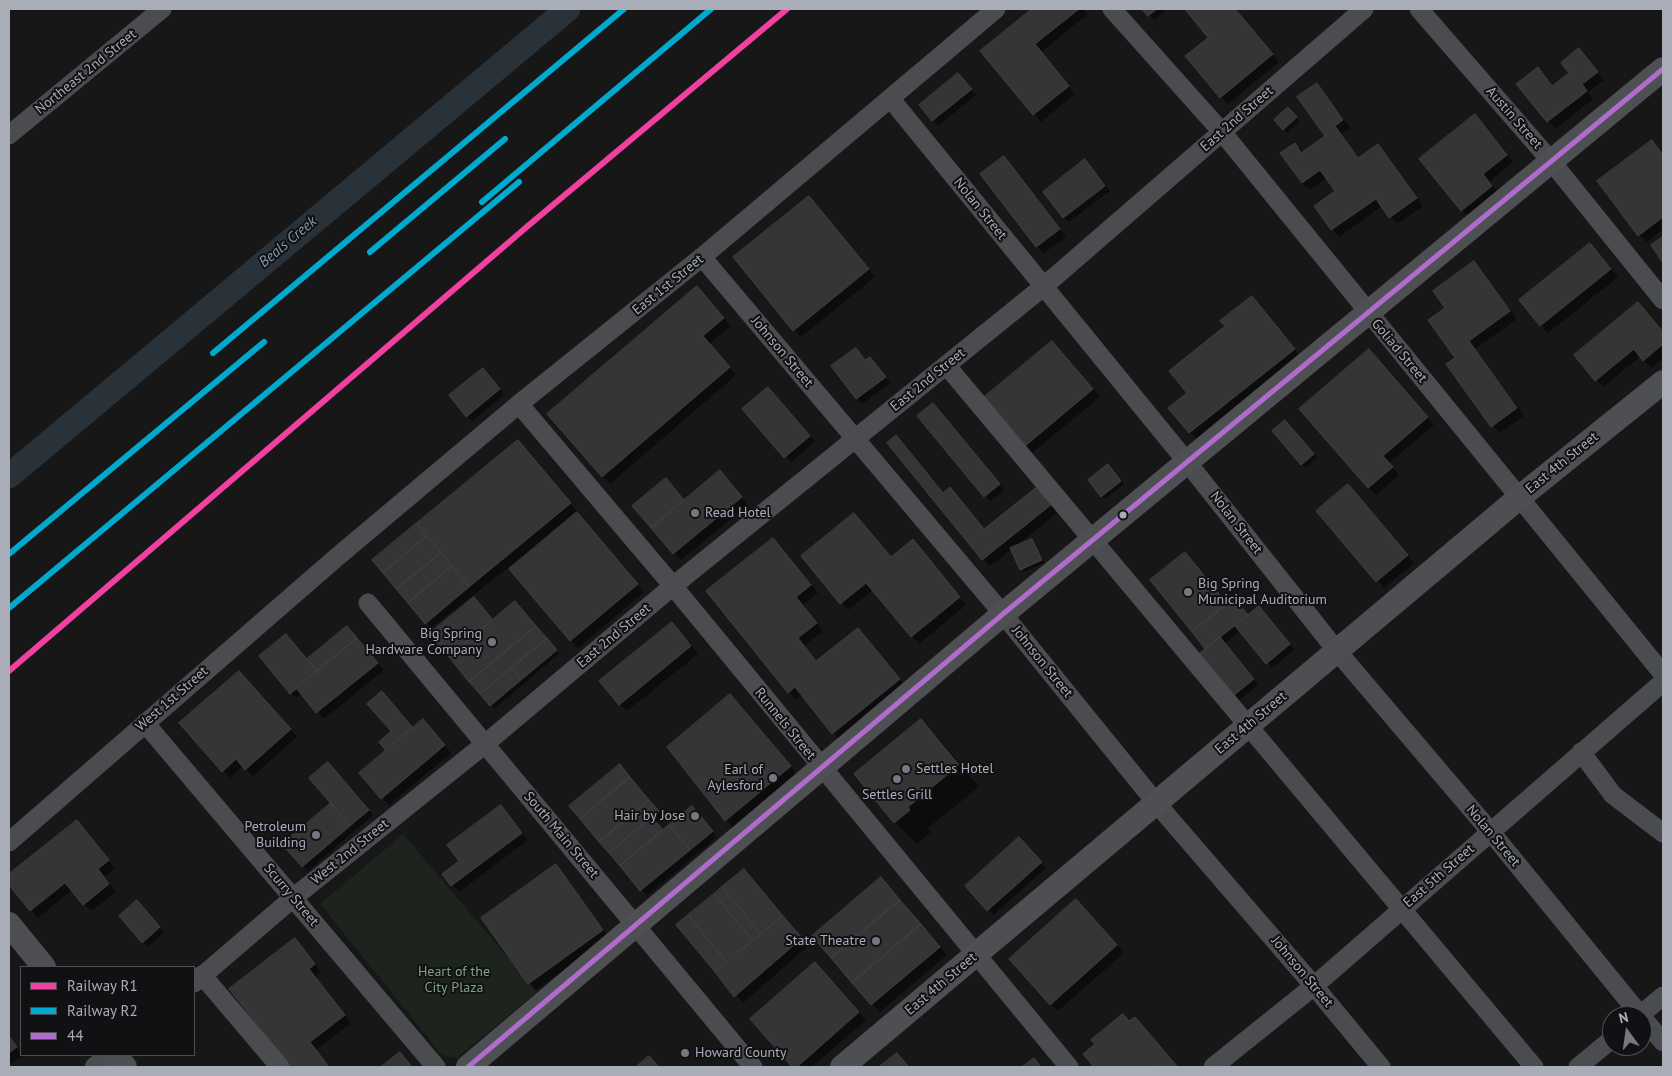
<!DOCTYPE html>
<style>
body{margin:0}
#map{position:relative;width:1672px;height:1076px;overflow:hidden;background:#171717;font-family:"PT Sans",sans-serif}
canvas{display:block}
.frame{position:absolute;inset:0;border:10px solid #a8adb8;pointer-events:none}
.legend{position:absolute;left:20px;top:966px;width:175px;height:90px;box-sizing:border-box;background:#111113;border:1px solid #4d4f55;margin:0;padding:6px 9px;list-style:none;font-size:15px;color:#a8adb8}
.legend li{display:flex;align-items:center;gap:10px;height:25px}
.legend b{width:25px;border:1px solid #4d4f55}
.north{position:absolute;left:1602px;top:1006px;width:50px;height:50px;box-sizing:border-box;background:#111113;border:1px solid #4d4f55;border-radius:50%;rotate:346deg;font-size:14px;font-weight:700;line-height:20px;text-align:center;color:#a8adb8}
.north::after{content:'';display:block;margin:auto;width:18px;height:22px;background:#757880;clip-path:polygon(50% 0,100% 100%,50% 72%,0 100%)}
</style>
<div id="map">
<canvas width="1672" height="1076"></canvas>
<div class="frame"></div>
<ul class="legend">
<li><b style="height:6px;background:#f240a1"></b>Railway R1</li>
<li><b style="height:6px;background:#00a9ce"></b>Railway R2</li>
<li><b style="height:6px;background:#b06ccc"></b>44</li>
</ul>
<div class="north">N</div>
</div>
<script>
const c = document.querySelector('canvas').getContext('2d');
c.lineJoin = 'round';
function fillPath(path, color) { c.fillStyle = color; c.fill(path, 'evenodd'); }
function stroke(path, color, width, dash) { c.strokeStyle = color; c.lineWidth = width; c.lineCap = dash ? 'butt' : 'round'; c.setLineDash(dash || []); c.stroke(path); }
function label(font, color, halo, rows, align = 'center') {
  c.font = font + ' "PT Sans",sans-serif'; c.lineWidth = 4; c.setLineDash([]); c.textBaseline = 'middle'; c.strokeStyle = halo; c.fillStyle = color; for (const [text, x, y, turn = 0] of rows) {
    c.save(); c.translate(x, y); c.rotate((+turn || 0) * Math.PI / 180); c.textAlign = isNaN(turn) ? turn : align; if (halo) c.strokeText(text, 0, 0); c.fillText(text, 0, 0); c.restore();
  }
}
const green = new Path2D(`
 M403 834 537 992 457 1058 442 1055 320 904Z`);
const shadow = new Path2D(`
 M1034 9H1083L1088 14 1041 52 1075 94 1041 122 982 51Z
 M1144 9H1168L1154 20Z
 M1187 9H1234L1279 62 1228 104 1221 97 1209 38 1186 10Z
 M1579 50 1604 80 1588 92 1593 99 1555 129 1518 84 1538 69 1553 87 1571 74Z
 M963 79 976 95 938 126 920 105Z
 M1317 85 1350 128 1342 134 1359 159 1378 145 1423 206 1397 224 1382 206 1339 237 1332 229 1316 206 1337 191 1327 178 1310 190 1302 183 1295 145 1303 153 1326 136Z
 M1288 109 1300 121 1287 133 1276 120Z
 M1482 123 1513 162 1489 182 1499 194 1469 217 1462 210Z
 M1651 141 1663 154V229L1647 242 1639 235Z
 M1004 158 1066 237 1044 253 1037 246Z
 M1085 161 1110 191 1069 222 1064 217Z
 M809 197 875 277 801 337 794 330Z
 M1590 245 1618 277 1548 333 1521 300Z
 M1474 263 1517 319 1475 349 1524 416 1499 433 1448 365 1457 358 1447 308Z
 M704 295 731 326 709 344 736 375 610 484 549 414Z
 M1252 298 1301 357 1197 440 1170 408 1188 393 1227 326Z
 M1645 311 1663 332V358L1651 368 1641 356 1603 387 1576 356Z
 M1052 342 1100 397 1032 453 985 399Z
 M870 358 890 383 862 404 857 398 866 361Z
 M1376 358 1434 425 1389 463 1399 475 1376 495 1369 488Z
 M488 375 504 395 472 421 467 416Z
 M773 394 815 442 791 462 744 409Z
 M938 410 1004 490 991 501 985 496Z
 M1289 425 1317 458 1305 468 1274 431Z
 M518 441 644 592 578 648 510 570 522 559 521 558 431 628 374 560Z
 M1111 469 1124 484 1105 499 1102 496Z
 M727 479 748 505 681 560 634 506 671 485 685 501Z
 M1043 484 1064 507 1015 547 1032 540 1044 563 1024 572 1012 549 990 566 983 559 944 494 950 489 985 530Z
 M1355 493 1414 563 1384 588 1318 511Z
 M773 539 818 593 803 605 823 631 804 646 817 662 858 629 906 687 840 740 802 695 796 700 789 692Z
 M920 548 966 605 919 644 873 590 848 610 803 556 891 558Z
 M1185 553 1228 605H1240L1248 616 1264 613 1294 650 1272 668 1240 631 1225 643 1258 685 1239 700 1207 649 1152 580Z
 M522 610 559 654 494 709 431 635 494 621Z
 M347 627 384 670 324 719 302 693 296 698 291 693 307 660Z
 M679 631 698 654 627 711 620 704Z
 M246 679 297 737 253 776 243 766 230 778 223 771Z
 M737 703 797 774 733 828 668 747Z
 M921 720 942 742 979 787 928 828 931 832 917 844 895 822 855 774Z
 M430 728 451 753 389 805 361 774 413 729Z
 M333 768 373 815 308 871 303 866 332 804Z
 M625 771 663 817 657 823 664 831 697 813 717 837 647 896 571 806Z
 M501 806 528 840 459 892 452 885 460 861Z
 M76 821 115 868 104 877 116 892 91 911 72 890 38 918 9 883V875Z
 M1019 839 1046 868 993 915 966 886Z
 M555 866 610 938 536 990 529 983Z
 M749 876 808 946 743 1003 716 971Z
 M888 886 947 955 880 1012 814 936Z
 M142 907 164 933 148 947 143 942Z
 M1084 908 1124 953 1058 1011 1051 1004Z
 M295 939 321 972 315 977 351 1023 316 1050 329 1067H292L231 989Z
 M822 971 866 1020 812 1067H794L752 1019Z
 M1130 1022 1142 1025 1177 1067H1096L1085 1054Z
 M9 1036 23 1055 9 1065Z`);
const river = new Path2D(`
 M9 476 568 9`);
const building = new Path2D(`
 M1032 9H1079L1035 44 1069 86 1033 115 980 51Z
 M1142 9H1157L1148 16Z
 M1185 9H1235L1273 54 1220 98 1185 56 1208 38Z
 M1579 48 1598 72 1582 84 1587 91 1547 122 1516 84 1538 67 1552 86 1569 73 1561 63Z
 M958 73 972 89 932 121 919 105Z
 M1317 83 1343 120 1335 126 1358 158 1378 144 1417 198 1389 218 1376 199 1331 230 1314 206 1335 191 1320 170 1302 183 1280 153 1295 143 1301 153 1325 136 1297 97Z
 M1288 107 1297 117 1283 130 1274 120Z
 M1475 114 1507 155 1483 174 1492 186 1461 211 1419 159Z
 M1652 140 1663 155V217L1638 236 1597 181Z
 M1004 156 1060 229 1036 247 980 174Z
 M1085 159 1105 186 1063 218 1043 192Z
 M809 196 869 269 793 331 733 257Z
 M1663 237V263L1651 245Z
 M1590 243 1611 269 1540 326 1519 300Z
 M1474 261 1510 311 1469 341 1517 408 1491 427 1446 364 1455 358 1428 320 1445 308 1433 291Z
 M697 286 724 318 703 336 730 367 602 477 547 414Z
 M1252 296 1295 349 1189 433 1168 408 1187 393 1169 371 1225 326 1220 321Z
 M1638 302 1663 332V344L1643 361 1634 349 1595 381 1574 355Z
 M1052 341 1093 389 1024 447 983 398Z
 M856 348 865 360 870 357 886 377 856 399 831 366Z
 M1369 349 1428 417 1383 456 1393 467 1368 488 1299 409Z
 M483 368 500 389 466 417 449 395Z
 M768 387 810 436 784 458 742 409Z
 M933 403 1000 484 984 497 917 416Z
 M1285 420 1314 454 1301 465 1272 431Z
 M896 435 943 493 950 487 984 529 1043 482 1057 500 982 560 887 443Z
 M518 440 571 503 469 587 417 523Z
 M1108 464 1121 481 1101 497 1088 480Z
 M720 470 742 497 673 554 651 528Z
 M666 478 684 500 651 528 632 506Z
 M1348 484 1408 555 1376 582 1316 511Z
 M577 512 638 584 570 641 509 569Z
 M854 513 891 557 913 539 960 597 911 637 866 583 840 604 801 556Z
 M417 523 427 536 383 573 372 560Z
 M427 536 441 553 396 589 383 573Z
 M773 538 811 585 796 597 817 623 798 638 816 661 858 628 900 679 832 734 795 687 788 693 706 591Z
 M1032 539 1042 560 1020 570 1010 548Z
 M1185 552 1227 604 1192 632 1150 580Z
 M441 553 452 566 408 603 396 589Z
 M452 566 469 587 425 624 408 603Z
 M474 597 493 620 449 657 429 634Z
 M1234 598 1248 615 1205 649 1192 632Z
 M515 601 536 626 469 682 449 657Z
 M1259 606 1290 644 1266 664 1235 626Z
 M672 622 691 646 619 705 599 681Z
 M347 626 357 638 317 671 307 659Z
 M536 626 547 638 480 694 469 682Z
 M286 634 317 671 290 694 259 656Z
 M1220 637 1254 679 1233 696 1199 654Z
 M357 638 378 663 316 713 296 688Z
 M547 638 557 650 521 680 511 668Z
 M511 668 521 680 490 706 480 694Z
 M239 671 291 729 245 770 236 759 222 772 179 723Z
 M382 691 413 728 386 751 379 742 391 731 367 704Z
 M730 694 791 766 725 821 667 747Z
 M423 719 445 745 381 799 359 773Z
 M921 719 959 765 908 807 910 810 894 823 854 774Z
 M328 762 369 810 350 826 309 778Z
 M620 764 630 777 580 819 569 806Z
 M630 777 649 800 599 842 580 819Z
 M649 800 659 811 609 853 599 842Z
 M331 803 350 826 302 867 282 844Z
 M501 805 522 833 451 886 442 874 459 861 447 845Z
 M692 806 713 831 690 850 669 825Z
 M652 817 663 830 620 866 609 853Z
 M77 820 109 860 98 869 109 884 83 905 65 883 30 911 9 885V874Z
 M669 825 690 850 640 891 620 866Z
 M1019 837 1042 862 987 911 965 886Z
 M556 864 603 930 528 984 481 918Z
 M744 869 783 916 761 934 722 887Z
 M881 877 900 900 831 958 812 936Z
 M722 887 761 934 753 941 714 894Z
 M714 894 753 941 726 962 688 915Z
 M1076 899 1117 945 1050 1005 1009 959Z
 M137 900 160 927 142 943 119 916Z
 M900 900 921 924 852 983 831 958Z
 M688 915 726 962 715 972 676 925Z
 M783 916 802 938 734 997 715 972Z
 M921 924 940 947 871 1005 852 983Z
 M295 938 315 964 309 969 345 1015 310 1042 329 1067H291L229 989Z
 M815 962 859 1012 797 1067H792L750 1019Z
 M1123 1014 1129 1021 1135 1017 1177 1066 1094 1067 1083 1054 1095 1044 1091 1040Z
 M9 1036 17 1047 9 1053Z
 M400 1052 412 1067H381Z
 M897 1053 909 1067H879Z
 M649 1056 659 1067H636Z
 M1034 1058 1041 1067H1022Z`);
const minor = new Path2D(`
 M1112 9 1222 132 1663 674
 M1419 9 1551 161 1663 300
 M890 98 1187 462 1337 651 1490 831 1641 1016
 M9 135 162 9
 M702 257 1003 614 1157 804 1314 986 1381 1067
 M946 365 1534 1067
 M519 404 673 586 1069 1067
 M368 603 753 1067
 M145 723 436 1067
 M1581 752 1613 795 1663 833
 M9 842 337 557 519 404 702 257 996 9
 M202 975 280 1067
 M194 983 293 898 485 744 673 586 1043 287 1364 9
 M1639 1016 1663 996
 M1642 1017 1663 1042
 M94 1067 109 1055
 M1213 1067 1314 986 1663 682
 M1578 1067 1612 1039`);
const major = new Path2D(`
 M9 924 44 967
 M115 1055 125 1067
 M468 1067 1003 614 1663 69
 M842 1067 1520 497 1663 382`);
const bus1 = new Path2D(`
 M468 1067 1003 614 1663 69`);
const rail1 = new Path2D(`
 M9 671 529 225 787 9`);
const rail2 = new Path2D(`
 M482 202 711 9
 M370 252 505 139
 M213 353 624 9
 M9 554 264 342
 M9 608 519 182`);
const markers = [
 [695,513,5,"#757880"],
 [1123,515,4.5,"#a8adb8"],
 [1188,592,5,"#757880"],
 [492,642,5,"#757880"],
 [906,769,5,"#757880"],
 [773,778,5,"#757880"],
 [897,779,5,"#757880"],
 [695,816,5,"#757880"],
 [316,835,5,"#757880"],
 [876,941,5,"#757880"],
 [685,1053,5,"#757880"]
];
const streetNames = [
 ["Northeast 2nd Street",86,72,-39],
 ["Austin Street",1514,118,49],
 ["East 2nd Street",1237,119,-41],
 ["Nolan Street",980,209,51],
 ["East 1st Street",668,285,-39],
 ["Goliad Street",1399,351,50],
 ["Johnson Street",782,352,50],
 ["East 2nd Street",928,380,-39],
 ["East 4th Street",1562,463,-39],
 ["Nolan Street",1236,523,52],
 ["East 2nd Street",614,636,-40],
 ["Johnson Street",1042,662,51],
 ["West 1st Street",172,699,-41],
 ["East 4th Street",1251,723,-40],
 ["Runnels Street",785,724,51],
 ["South Main Street",561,835,50],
 ["Nolan Street",1493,836,50],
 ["West 2nd Street",350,852,-39],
 ["East 5th Street",1439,876,-41],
 ["Scurry Street",291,895,50],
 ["Johnson Street",1302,972,50],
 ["East 4th Street",941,984,-40]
];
const poiNames = [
 ["Read Hotel",705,513,"left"],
 ["Big Spring",1198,584,"left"],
 ["Municipal Auditorium",1198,600,"left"],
 ["Big Spring",482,634],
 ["Hardware Company",482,650],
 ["Settles Hotel",916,769,"left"],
 ["Earl of",763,770],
 ["Aylesford",763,786],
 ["Settles Grill",897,795,"center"],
 ["Hair by Jose",685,816],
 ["Petroleum",306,827],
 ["Building",306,843],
 ["State Theatre",866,941],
 ["Howard County",695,1053,"left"]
];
const parkNames = [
 ["Heart of the",454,972],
 ["City Plaza",454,988]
];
const waterNames = [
 ["Beals Creek",288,242,-40]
];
fillPath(green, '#1d241e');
fillPath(shadow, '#0007');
stroke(river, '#2a3239', 25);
fillPath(building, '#353536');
stroke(building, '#3f4043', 1);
stroke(minor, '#4b4c50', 19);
stroke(major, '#4d4f52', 24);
stroke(bus1, '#b06ccc', 5);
stroke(rail1, '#f240a1', 6);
stroke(rail2, '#00a9ce', 6);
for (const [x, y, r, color] of markers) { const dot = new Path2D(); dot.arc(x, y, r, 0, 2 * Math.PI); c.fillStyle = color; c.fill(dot); stroke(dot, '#111113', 2); }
label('14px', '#a8adb8', '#111113', streetNames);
label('14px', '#a8adb8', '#111113', poiNames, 'right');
label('14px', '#7fa381', '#111113', parkNames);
label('italic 15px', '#7f9bb3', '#111113', waterNames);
</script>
